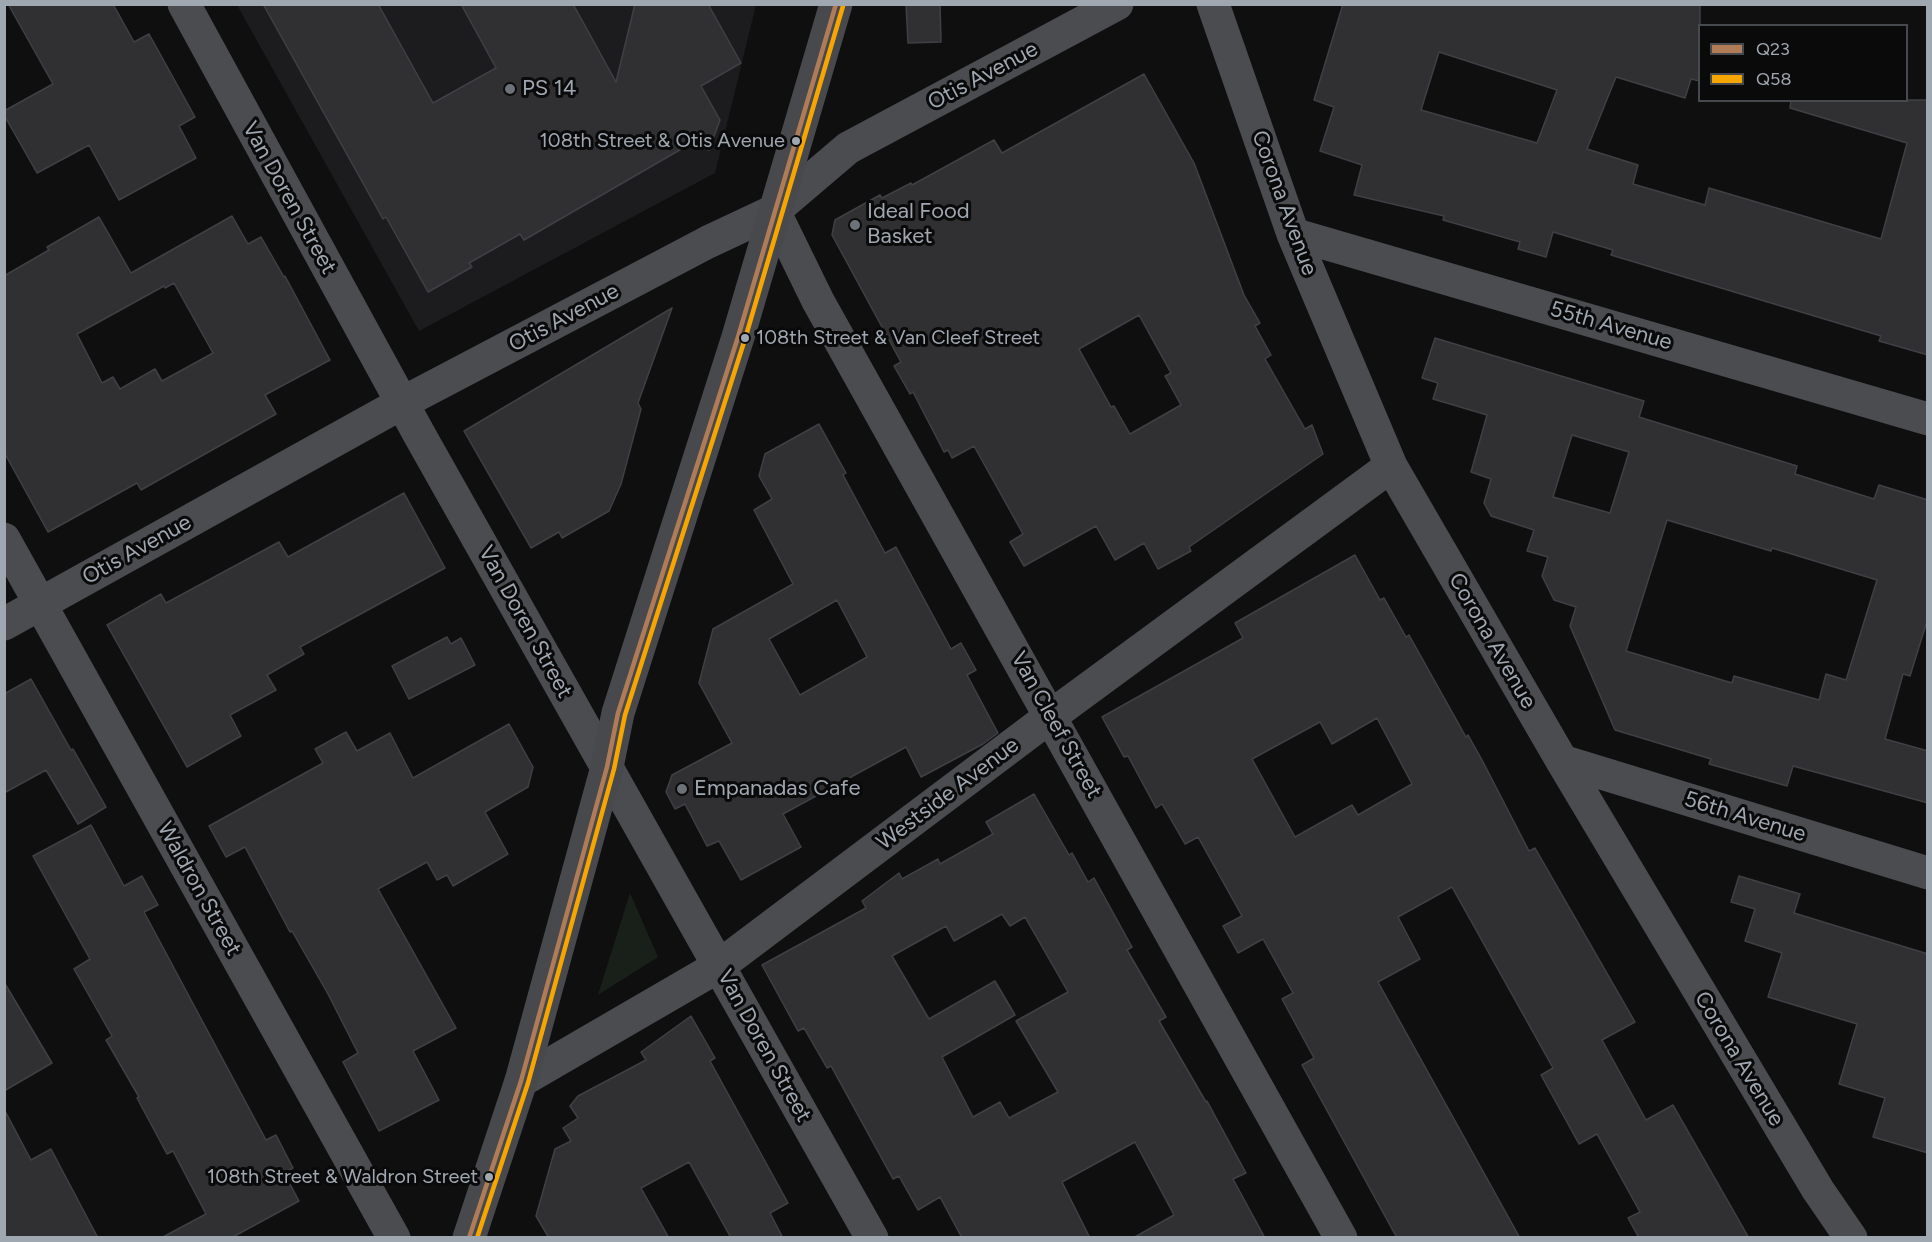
<!DOCTYPE html>
<style>
body{margin:0}
#map{position:relative;width:1932px;height:1242px;overflow:hidden;background:#0f0f10;font-family:Figtree,sans-serif}
canvas{display:block}
.frame{position:absolute;inset:0;border:6px solid #9fa7b1;pointer-events:none}
.legend{position:absolute;left:1698px;top:24px;width:210px;height:78px;box-sizing:border-box;background:#0a0a0b;border:2px solid #46494d;margin:0;padding:8px 10px;list-style:none;font-size:18px;color:#9fa7b1}
.legend li{display:flex;align-items:center;gap:12px;height:30px}
.legend b{width:30px;border:2px solid #46494d}
</style>
<div id="map">
<canvas width="1932" height="1242"></canvas>
<div class="frame"></div>
<ul class="legend">
<li><b style="height:8px;background:#b07c57"></b>Q23</li>
<li><b style="height:8px;background:#f7a600"></b>Q58</li>
</ul>
</div>
<script>
const c = document.querySelector('canvas').getContext('2d');
c.lineJoin = 'round';
function fillPath(path, color) { c.fillStyle = color; c.fill(path, 'evenodd'); }
function stroke(path, color, width, dash) { c.strokeStyle = color; c.lineWidth = width; c.lineCap = dash ? 'butt' : 'round'; c.setLineDash(dash || []); c.stroke(path); }
function label(font, color, halo, rows, align = 'center') {
  c.font = font + ' Figtree,sans-serif'; c.lineWidth = 6; c.setLineDash([]); c.textBaseline = 'middle'; c.strokeStyle = halo; c.fillStyle = color; for (const [text, x, y, turn = 0] of rows) {
    c.save(); c.translate(x, y); c.rotate((+turn || 0) * Math.PI / 180); c.textAlign = isNaN(turn) ? turn : align; if (halo) c.strokeText(text, 0, 0); c.fillText(text, 0, 0); c.restore();
  }
}
const built = new Path2D(`
 M237 5H756L715 173 419 331Z`);
const green = new Path2D(`
 M630 893 658 957 598 995Z`);
const building = new Path2D(`
 M8 4H113L134 42 149 34 195 117 179 126 196 158 119 200 89 145 37 173 4 115V111L53 84Z
 M263 4H378L433 103 496 68 461 4H573L616 82 635 4H708L741 63 701 86 720 120 709 150 690 144 524 240 520 234 469 263 472 267 428 292 386 217 383 219Z
 M906 4H940L941 42 908 43Z
 M1343 4H1700V81L1691 79 1685 98 1616 77 1587 149 1638 165 1633 184 1705 205 1709 188 1881 239 1907 143 1790 108 1791 100H1928V355L1879 341 1881 336 1611 255 1613 250 1553 232 1546 257 1518 249 1520 242 1443 220 1444 216 1354 195 1362 165 1320 151 1334 107 1314 100ZM1439 52 1557 90 1537 143 1421 110Z
 M1144 74 1194 163 1244 295 1260 323 1255 326 1271 355 1265 359 1305 429 1312 425 1323 454 1189 547 1191 551 1158 569 1144 543 1115 560 1096 526 1024 566 1010 542 1023 534 974 446 952 458 948 450 944 452 913 392 910 394 894 366 901 362 832 235 835 220 880 195 882 198 911 183 912 185 994 140 1002 153ZM1139 315 1171 373 1165 376 1181 405 1130 434 1114 406 1111 407 1079 349Z
 M232 216 248 244 261 237 284 277 285 276 330 360 265 395 276 414 141 490 137 483 48 532 4 452V276L49 250 47 247 99 217 131 273ZM174 283 213 353 162 381 155 369 120 389 113 377 102 383 77 334 164 286 165 288Z
 M672 308 638 403 641 409 621 484 609 511 562 538 559 532 531 548 464 431Z
 M1435 338 1644 401 1639 417 1797 466 1795 474 1874 499 1879 485 1928 500V618L1910 676 1903 674 1885 739 1928 751V803L1793 766 1787 786 1709 764 1711 759 1615 730 1570 626 1576 607 1554 600 1542 576 1548 557 1527 551 1534 530 1491 516 1484 503 1491 479 1471 472 1487 415 1433 399 1438 383 1422 378ZM1572 435 1629 452 1610 513 1553 497ZM1667 520 1771 551 1772 548 1877 580 1846 680 1826 674 1819 700 1734 676 1732 683 1626 651Z
 M819 424 846 473 843 475 885 553 896 547 951 649 961 643 976 670 967 675 998 733 983 744 921 777 906 747 783 814 801 847 741 880 719 841 707 846 685 804 675 809 666 792 672 775 732 743 699 683 713 629 793 584 754 510 772 499 759 476 765 454ZM837 600 867 657 800 695 769 639Z
 M404 493 445 568 300 647 304 654 267 675 276 690 230 715 241 736 187 767 107 625 161 594 166 603 279 542 288 557Z
 M1355 555 1380 600 1384 598 1406 637 1409 635 1466 737 1468 735 1482 760 1529 851 1535 848 1635 1022 1602 1040 1646 1120 1673 1105 1749 1238H1639L1628 1218 1640 1212 1597 1134 1579 1144 1541 1075 1553 1068 1452 887 1398 917 1420 959 1378 982 1520 1238H1397L1302 1065 1314 1058 1282 999 1293 993 1263 939 1238 953 1223 926 1242 916 1198 837 1185 844 1162 804 1156 808 1128 756 1124 757 1102 717 1243 638 1235 623ZM1377 718 1412 784 1358 815 1352 805 1295 837 1252 759 1320 722 1332 744Z
 M447 637 451 644 461 638 475 665 409 699 392 666Z
 M31 679 71 750 73 749 106 807 78 824 46 770 4 793V694Z
 M509 724 533 767 528 787 485 812 508 854 453 886 447 875 437 880 427 862 378 889 456 1028 413 1051 439 1100 379 1131 343 1062 358 1053 328 994 292 931 290 932 245 847 226 857 209 826 323 763 315 749 346 732 357 751 390 733 413 778Z
 M1034 794 1069 855 1072 853 1088 882 1094 878 1132 947 1127 950 1166 1017 1159 1021 1206 1102 1207 1101 1246 1173 1233 1179 1265 1238H1133L1174 1215 1135 1142 1062 1182 1090 1238H962L940 1197 918 1210 899 1176 893 1179 831 1066 827 1068 804 1028 798 1031 762 965 866 908 862 901 899 873 902 879 938 859 940 864 993 834 986 822ZM1002 914 1010 926 1025 917 1068 992 1016 1021 1058 1092 1009 1118 1000 1102 973 1117 942 1057 1015 1015 995 981 929 1019 892 956 946 926 954 941Z
 M91 825 124 886 142 876 158 905 144 912 266 1140 276 1135 293 1168 284 1173 299 1201 231 1238H161L206 1214 173 1151 167 1154 137 1098 139 1097 106 1040 112 1036 74 969 90 959 33 856Z
 M1739 876 1800 894 1794 913 1928 954V1153L1873 1137 1885 1098 1839 1084 1857 1024 1768 997 1782 953 1745 941 1755 909 1731 902Z
 M4 982 52 1063 4 1091Z
 M691 1016 715 1058 710 1061 788 1203 770 1213 783 1238H731L689 1162 641 1188 669 1238H549L536 1216 555 1149 571 1141 563 1128 578 1118 570 1106 578 1096 646 1060 641 1052Z
 M4 1109 31 1160 51 1149 98 1238H4Z`);
const street = new Path2D(`
 M184 4 419 434 872 1238
 M1213 4 1293 234 1391 466 1562 761 1818 1190 1851 1238
 M774 211 818 301 1341 1238
 M1293 234 1928 419
 M4 539 394 1238
 M4 624 402 403 708 242 774 211 848 148 1117 4
 M1562 761 1928 873
 M521 1081 719 966 1051 716 1391 466`);
const secondary = new Path2D(`
 M469 1238 521 1081 607 767 618 713 738 337 836 4`);
const bus1 = new Path2D(`
 M469 1238 521 1081 607 767 618 713 738 337 836 4`);
const bus2 = new Path2D(`
 M477 1238 528 1083 614 769 625 715 745 339 843 6`);
const markers = [
 [510,89,6,"#6d7279"],
 [796,141,5,"#9fa7b1"],
 [855,225,6,"#6d7279"],
 [745,338,5,"#9fa7b1"],
 [682,789,6,"#6d7279"],
 [489,1177,5,"#9fa7b1"]
];
const busNames = [
 ["108th Street & Otis Avenue",785,141],
 ["108th Street & Van Cleef Street",756,338,"left"],
 ["108th Street & Waldron Street",478,1177]
];
const streetNames = [
 ["Otis Avenue",983,76,-28],
 ["Van Doren Street",289,198,61],
 ["Corona Avenue",1284,203,70],
 ["Otis Avenue",564,318,-28],
 ["55th Avenue",1611,326,16],
 ["Otis Avenue",137,550,-29],
 ["Van Doren Street",525,622,61],
 ["Corona Avenue",1492,641,60],
 ["Van Cleef Street",1056,725,61],
 ["Westside Avenue",948,794,-37],
 ["56th Avenue",1745,817,17],
 ["Waldron Street",199,889,61],
 ["Van Doren Street",764,1046,61],
 ["Corona Avenue",1739,1059,59]
];
const poiNames = [
 ["PS 14",522,89],
 ["Ideal Food",867,212],
 ["Basket",867,237],
 ["Empanadas Cafe",694,789]
];
fillPath(built, '#1c1c1e');
fillPath(green, '#19201a');
fillPath(building, '#303032');
stroke(building, '#3e4044', 1.5);
stroke(street, '#4a4c4f', 33);
stroke(secondary, '#48494c', 33);
stroke(bus1, '#b07c57', 4.5);
stroke(bus2, '#f7a600', 4.5);
for (const [x, y, r, color] of markers) { const dot = new Path2D(); dot.arc(x, y, r, 0, 2 * Math.PI); c.fillStyle = color; c.fill(dot); stroke(dot, '#0a0a0b', 2); }
label('20px', '#9fa7b1', '#0a0a0b', busNames, 'right');
label('22px', '#9fa7b1', '#0a0a0b', streetNames);
label('22px', '#9fa7b1', '#0a0a0b', poiNames, 'left');
</script>
